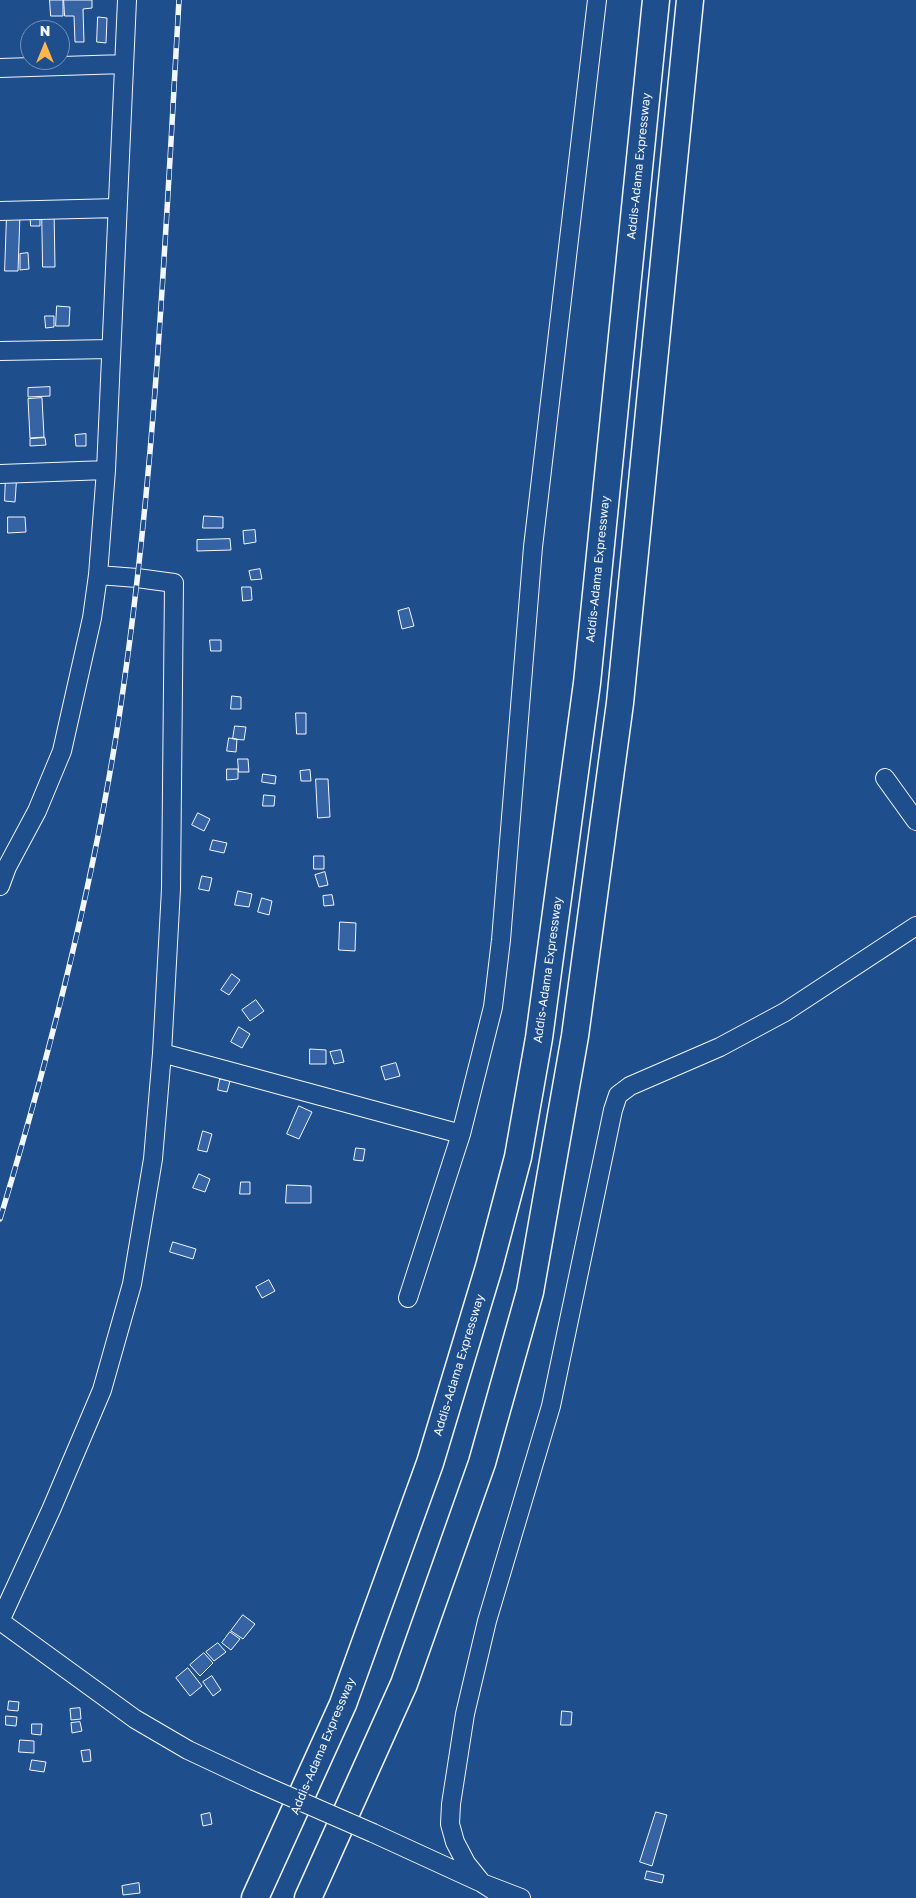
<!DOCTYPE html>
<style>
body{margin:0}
#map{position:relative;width:916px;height:1898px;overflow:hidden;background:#1f4e8c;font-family:"Golos Text",sans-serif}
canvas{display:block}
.north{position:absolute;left:20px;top:20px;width:50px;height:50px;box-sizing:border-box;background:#1f4e8c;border:1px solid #7391ba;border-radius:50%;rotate:0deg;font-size:14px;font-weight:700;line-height:20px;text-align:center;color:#f2f6ff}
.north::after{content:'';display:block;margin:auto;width:18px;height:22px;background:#ffb74d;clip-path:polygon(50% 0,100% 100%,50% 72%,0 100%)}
</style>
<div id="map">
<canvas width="916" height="1898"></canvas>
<div class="north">N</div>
</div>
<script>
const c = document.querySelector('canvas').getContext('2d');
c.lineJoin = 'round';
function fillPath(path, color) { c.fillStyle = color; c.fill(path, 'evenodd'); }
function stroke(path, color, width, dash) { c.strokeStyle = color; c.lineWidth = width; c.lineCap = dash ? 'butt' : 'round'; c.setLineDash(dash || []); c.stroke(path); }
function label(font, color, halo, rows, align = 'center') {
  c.font = font + ' "Golos Text",sans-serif'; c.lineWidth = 4; c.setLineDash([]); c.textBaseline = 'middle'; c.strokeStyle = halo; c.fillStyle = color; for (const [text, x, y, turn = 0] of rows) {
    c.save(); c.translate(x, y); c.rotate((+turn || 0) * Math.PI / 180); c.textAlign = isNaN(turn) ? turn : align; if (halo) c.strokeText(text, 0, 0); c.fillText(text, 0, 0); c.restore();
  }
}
const building = new Path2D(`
 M50 0H63V16H51Z
 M64 0H92V8L83 9 84 42H75L74 16H65Z
 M98 17 107 18 106 43 97 42Z
 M42 209H54L55 267H43Z
 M30 211H40V226H31Z
 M7 214H20L18 271H5Z
 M28 253 29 269 20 270V254Z
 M57 306 70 307 69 326H56Z
 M45 316H54V327L46 328Z
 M50 387V396L28 397V388Z
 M42 398 44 437 30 438 28 399Z
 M86 434V446H76L75 435Z
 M45 438 46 445 30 446V439Z
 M6 472 17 473 15 502 5 501Z
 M204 516 223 517V528H203Z
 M8 517H25L26 532 8 533Z
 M255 530 256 542 244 544 243 531Z
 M230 539 231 550 197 551V540Z
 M260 569 262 579 251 580 249 571Z
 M242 587H251L252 600 243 601Z
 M409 608 414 626 402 629 398 611Z
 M210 640H221V651H211Z
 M232 696 241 697V709H231Z
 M296 713H306V734H297Z
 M235 726 246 727 244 740 233 739Z
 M229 738 237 739 236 752 227 751Z
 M238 759H248L249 772H239Z
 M227 769H238V779L227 780Z
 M310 770 311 781H301L300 771Z
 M263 774 276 776 275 784 262 782Z
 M316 779H328L330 817 318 818Z
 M264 795 275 796 274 806H263Z
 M198 813 210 819 204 831 192 825Z
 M213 840 227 843 224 853 210 850Z
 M314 856H324V869H314Z
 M325 872 328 885 319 887 315 875Z
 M202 876 212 878 209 891 199 889Z
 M238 891 252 894 249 907 235 905Z
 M332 895 334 905 324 906 323 896Z
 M262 898 272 901 269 915 258 912Z
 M340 922 356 923 355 951 339 950Z
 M232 974 240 980 229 995 221 990Z
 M256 1000 264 1011 250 1021 242 1010Z
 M239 1027 250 1034 242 1048 231 1042Z
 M310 1049 326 1050V1064H310Z
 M341 1050 344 1062 334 1064 330 1052Z
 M396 1063 400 1076 385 1080 381 1067Z
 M220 1079 230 1081 227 1092 218 1090Z
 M299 1106 312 1112 299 1139 287 1134Z
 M203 1131 212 1134 207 1152 198 1150Z
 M356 1148 365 1149 363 1161 354 1160Z
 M199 1174 210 1179 205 1192 193 1188Z
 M241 1182H250V1194H240Z
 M287 1185 311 1186V1203H286Z
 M173 1242 196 1249 193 1259 170 1252Z
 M269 1280 275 1291 262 1298 256 1287Z
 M243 1615 255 1624 243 1639 231 1631Z
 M230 1632 240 1639 231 1650 222 1643Z
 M218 1643 226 1652 214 1661 206 1652Z
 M204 1653 213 1663 200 1676 190 1665Z
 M188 1668 202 1686 190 1696 176 1678Z
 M212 1676 221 1690 213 1696 203 1682Z
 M9 1701 19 1702 18 1711 8 1710Z
 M80 1708 81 1719 71 1720 70 1709Z
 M562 1711 572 1712 571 1725H561Z
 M6 1716 17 1717 16 1726 6 1725Z
 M80 1722 82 1731 72 1733 71 1723Z
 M32 1724H42L41 1735 32 1734Z
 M20 1740 34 1741V1753L19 1752Z
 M90 1750 91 1761 83 1762 81 1751Z
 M32 1760 46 1762 44 1772 30 1770Z
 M656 1812 667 1815 652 1866 640 1862Z
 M210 1813 212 1824 203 1826 201 1815Z
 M647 1871 664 1875 662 1883 645 1879Z
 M139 1883 140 1893 123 1895 122 1886Z`);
const minor = new Path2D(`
 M0 68 124 64
 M0 211 117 208
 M0 351 111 349
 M0 474 106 470
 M885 778 916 821
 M0 886 7 867 37 811 62 751 92 618 98 575 106 470 127 0
 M162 1053 461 1134
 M408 1298 461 1134 493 1007 501 940 533 547 597 0
 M0 1621 51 1510 102 1390 132 1284 153 1159 162 1053 171 889 174 583 137 578 98 575
 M0 1621 135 1719 188 1750 254 1781
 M373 1833 482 1883 521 1898
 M505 1898 482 1883 466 1863 455 1842 450 1824 451 1804 465 1714 487 1621 551 1406 613 1110 618 1095 630 1086 720 1047 785 1012 916 926`);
const highway = new Path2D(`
 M255 1898 343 1704 430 1463 489 1267 518 1157 539 1038 587 683 656 0
 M308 1898 404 1684 482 1463 530 1292 575 1036 620 703 690 0`);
const rail = new Path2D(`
 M0 1219C49 1057 92 891 118 724 155 484 165 242 179 0`);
const minorBridge = new Path2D(`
 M254 1781 373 1833`);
const streetNames = [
 ["Addis-Adama Expressway",639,166,-84],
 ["Addis-Adama Expressway",598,569,-84],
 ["Addis-Adama Expressway",548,970,-82],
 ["Addis-Adama Expressway",459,1365,-73],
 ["Addis-Adama Expressway",323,1746,-67]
];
fillPath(building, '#3563a3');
stroke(building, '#f2f6ff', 1);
stroke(minor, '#f2f6ff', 20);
stroke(highway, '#f2f6ff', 29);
stroke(minor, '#1f4e8c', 18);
stroke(highway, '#1f4e8c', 26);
stroke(rail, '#f2f6ff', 5.5);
stroke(rail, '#1f4e8c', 4, [11]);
stroke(minorBridge, '#f2f6ff', 20, []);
stroke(minorBridge, '#1f4e8c', 18);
label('12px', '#f2f6ff', '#1f4e8c', streetNames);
</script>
